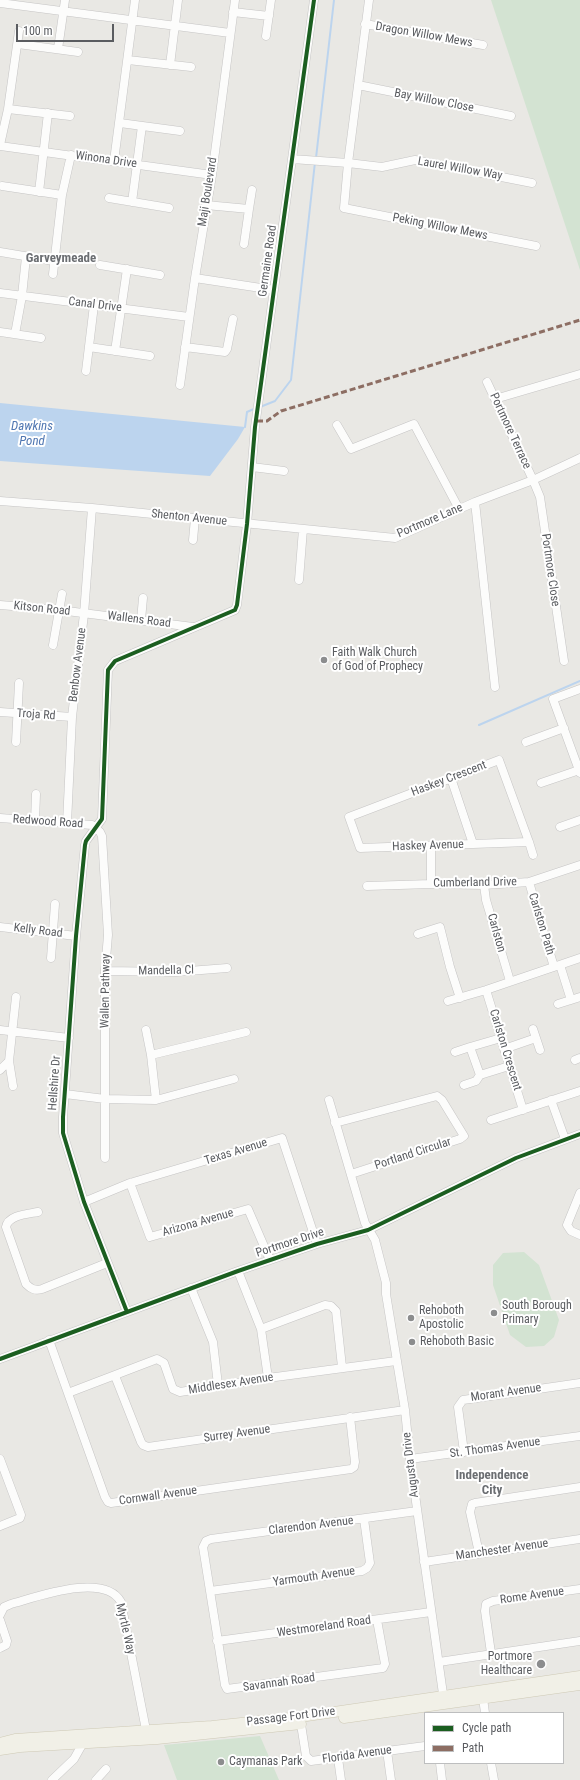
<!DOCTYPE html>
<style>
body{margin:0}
#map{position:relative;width:580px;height:1780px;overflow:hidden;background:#e9e8e4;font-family:"Roboto Condensed",sans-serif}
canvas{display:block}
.legend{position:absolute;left:424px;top:1712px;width:140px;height:52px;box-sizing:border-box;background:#fff;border:1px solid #bdbebf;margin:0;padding:5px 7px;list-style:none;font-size:12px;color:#5a5c60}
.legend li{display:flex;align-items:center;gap:8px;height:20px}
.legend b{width:20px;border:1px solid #bdbebf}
.scale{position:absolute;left:16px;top:24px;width:98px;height:18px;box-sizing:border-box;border:2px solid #5a5c60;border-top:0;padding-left:5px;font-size:12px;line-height:14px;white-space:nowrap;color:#5a5c60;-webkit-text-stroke:3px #fff;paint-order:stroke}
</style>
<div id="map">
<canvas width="580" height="1780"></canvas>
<ul class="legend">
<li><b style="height:5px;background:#1b5e20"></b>Cycle path</li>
<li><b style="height:5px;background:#8d6e63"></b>Path</li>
</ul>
<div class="scale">100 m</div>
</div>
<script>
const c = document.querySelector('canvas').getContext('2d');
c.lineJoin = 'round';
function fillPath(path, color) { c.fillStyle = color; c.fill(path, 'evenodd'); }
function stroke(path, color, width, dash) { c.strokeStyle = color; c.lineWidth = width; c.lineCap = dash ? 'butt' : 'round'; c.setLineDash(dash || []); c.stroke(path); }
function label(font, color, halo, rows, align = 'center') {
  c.font = font + ' "Roboto Condensed",sans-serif'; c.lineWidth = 4; c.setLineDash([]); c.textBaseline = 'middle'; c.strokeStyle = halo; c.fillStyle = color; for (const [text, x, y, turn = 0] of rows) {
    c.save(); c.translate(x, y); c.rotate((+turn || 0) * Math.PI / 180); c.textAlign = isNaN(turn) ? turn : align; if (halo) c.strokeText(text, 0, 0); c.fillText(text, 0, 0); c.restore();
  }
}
const green = new Path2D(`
 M491 0H580V270Z
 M524 1252 539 1265 559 1320 554 1337 544 1346 526 1347 510 1335 493 1285V1265L503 1253Z
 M260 1736 279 1780H177L164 1745Z`);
const water = new Path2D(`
 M0 403 245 427 238 439 210 476 0 461Z`);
const stream = new Path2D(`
 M316 158 334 0
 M260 407 275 401 291 380 315 162
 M245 427 247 412 256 408
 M479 725 580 681`);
const minor = new Path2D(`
 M369 0 348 163 344 208 536 246
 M0 3 230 33
 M233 12 269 16
 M365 24 483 45
 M266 36 271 0
 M18 44 78 52
 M58 49 65 0
 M128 60 191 67
 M170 65 178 0
 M358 85 511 116
 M8 109 70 116
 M120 123 180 131
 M0 145 8 109 19 31
 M0 146 212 175
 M292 159 348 163 382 167 415 160 532 183
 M114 161 135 0
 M2 186 62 195
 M39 192 48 113
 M109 198 169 208
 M132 202 142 126
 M206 205 249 209 244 244
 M249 209 252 190
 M0 252 54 261
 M100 265 160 275
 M53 274 62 195 71 155
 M195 278 274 290
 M0 293 189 317
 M0 332 41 338
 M15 334 22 296 26 257
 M89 347 150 356
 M185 347 225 352 227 349 233 319
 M115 351 127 269
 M86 371 94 305
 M487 382 533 480 540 497 564 661
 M180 385 195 278 212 175 235 0
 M495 399 580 374
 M337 425 351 449 414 424 459 509
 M252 467 284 471
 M0 501 92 508 395 538 475 502 533 480 580 458
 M475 502 495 687
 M193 540 195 518
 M299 580 303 529
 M0 605 59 610 193 627
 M141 620 143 598
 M53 645 62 594
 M580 689 553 699 580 773
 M0 712 72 717
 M16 742 19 683
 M526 742 564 728
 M451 778 473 844
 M541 783 579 770
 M0 818 92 825 100 832 102 836 108 935 105 971V1158
 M35 821 36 794
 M67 823 72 717 84 614 92 508
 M560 827 580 820
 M529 842 360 848 349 817 499 760 529 842 533 855
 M529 882 554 967
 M431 884V846
 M484 885 486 900 510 981
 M367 886 431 884 484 885 529 882 580 865
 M0 927 76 936
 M418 934 440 927 450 967 460 998
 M51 958 55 904
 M560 965 571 1000
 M105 971 176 972 227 968
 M486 990 523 1110
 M448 1001 486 990 580 958
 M558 1004 580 997
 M533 1029 540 1050
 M0 1030 69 1038
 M146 1030 151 1055 156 1100
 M501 1038 470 1047 480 1075 509 1066
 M504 1049 536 1038
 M455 1052 470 1047
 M151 1055 246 1032
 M575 1060 580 1058
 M0 1070 9 1061
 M464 1085 476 1081 480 1075
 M13 1086 9 1061 16 997
 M65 1094 105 1099 156 1100 234 1079
 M329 1100 365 1223 375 1240 386 1283V1294L405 1410 410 1459 444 1701
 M551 1100 565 1139
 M491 1120 580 1091
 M335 1123 437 1096 442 1100 464 1136 460 1139 351 1174
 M130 1183 150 1237 248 1209 270 1260
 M580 1193 567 1225 571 1231 580 1235
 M84 1202 130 1183 282 1138 317 1244
 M38 1212C28 1214 8 1215 6 1227L26 1284C31 1289 35 1291 42 1289L107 1263
 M238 1271 261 1329 268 1378
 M191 1288 213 1342 218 1385
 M127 1312 84 1202 63 1133V1117L76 936 85 845 86 841 102 819 108 670 115 661 235 610 237 605 247 524 255 427 314 0
 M261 1329 325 1305 331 1306 336 1311 342 1367
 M49 1340 105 1497 108 1502 111 1503 351 1469 354 1467 355 1462 350 1417
 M0 1359 238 1271 317 1244 368 1230 516 1158 580 1134
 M115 1376 141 1442 143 1445 148 1447 405 1410
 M68 1393 157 1359 164 1363 173 1389 180 1392 268 1378 396 1361
 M464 1452 458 1407 463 1400 580 1383
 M0 1459 21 1515 20 1518 0 1526
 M410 1459 580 1436
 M479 1553 470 1512 472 1504 475 1503 580 1487
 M424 1562 580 1539
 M210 1591 362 1571 367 1568 370 1563 364 1519
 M0 1615 4 1607 11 1604C37 1597 104 1572 121 1602L147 1735
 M0 1620 7 1641 6 1645 0 1648
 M377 1620 385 1664 383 1668 227 1689 225 1685 203 1547 206 1541 211 1539 417 1511
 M217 1641 431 1612
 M491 1653 485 1611 486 1604 493 1601 580 1589
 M439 1662 580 1641
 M483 1698 485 1713
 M300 1718 306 1756 311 1761 425 1746
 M387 1751 391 1780
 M338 1758 341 1780
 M440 1763 442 1780
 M491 1763 494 1780
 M52 1780 74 1759 83 1743
 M96 1780 106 1769`);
const major = new Path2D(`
 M344 1718 580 1685
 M0 1743 15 1739 212 1726 300 1717 580 1676
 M0 1750 20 1747 157 1739 301 1724`);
const quiet = new Path2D(`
 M257 421H267L281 411 580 320`);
const cycleway = new Path2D(`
 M127 1312 84 1202 63 1133V1117L76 936 85 845 86 841 102 819 108 670 115 661 235 610 237 605 247 524 255 427 314 0
 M0 1359 238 1271 317 1244 368 1230 516 1158 580 1134`);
const markers = [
 [324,660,4,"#8c8d8e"],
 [494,1313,4,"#8c8d8e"],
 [411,1318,4,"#8c8d8e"],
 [412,1342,4,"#8c8d8e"],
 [541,1664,5,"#8c8d8e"],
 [221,1762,4,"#8c8d8e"]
];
const streetNames = [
 ["Dragon Willow Mews",424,35,10],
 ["Bay Willow Close",434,101,11],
 ["Winona Drive",106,160,8],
 ["Laurel Willow Way",460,169,10],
 ["Maji Boulevard",208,192,-81],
 ["Peking Willow Mews",440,227,11],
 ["Germaine Road",268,261,-82],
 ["Canal Drive",95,305,7],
 ["Portmore Terrace",510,431,65],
 ["Shenton Avenue",189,518,6],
 ["Portmore Lane",430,521,-23],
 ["Portmore Close",550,570,82],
 ["Kitson Road",42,609,6],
 ["Wallens Road",139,620,7],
 ["Benbow Avenue",78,665,-83],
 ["Troja Rd",36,715,4],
 ["Haskey Crescent",449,779,-21],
 ["Redwood Road",48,822,4],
 ["Haskey Avenue",428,846,-2],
 ["Cumberland Drive",475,883,-1],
 ["Carlston Path",541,924,73],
 ["Kelly Road",38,931,7],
 ["Carlston",496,933,74],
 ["Mandella Cl",166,971,-1],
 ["Wallen Pathway",106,991,-89],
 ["Carlston Crescent",505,1050,73],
 ["Hellshire Dr",55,1083,-86],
 ["Texas Avenue",236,1152,-17],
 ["Portland Circular",413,1154,-18],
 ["Arizona Avenue",198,1223,-16],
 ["Portmore Drive",290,1243,-18],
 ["Middlesex Avenue",231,1384,-9],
 ["Morant Avenue",506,1393,-8],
 ["Surrey Avenue",237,1434,-8],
 ["St. Thomas Avenue",495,1448,-8],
 ["Augusta Drive",411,1465,-97],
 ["Cornwall Avenue",158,1496,-8],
 ["Clarendon Avenue",311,1526,-7],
 ["Manchester Avenue",502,1550,-8],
 ["Yarmouth Avenue",314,1577,-8],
 ["Rome Avenue",532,1596,-8],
 ["Westmoreland Road",324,1627,-8],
 ["Myrtle Way",125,1629,77],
 ["Savannah Road",279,1683,-8],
 ["Passage Fort Drive",291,1717,-7],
 ["Florida Avenue",357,1755,-8]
];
const poiNames = [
 ["Faith Walk Church",332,653],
 ["of God of Prophecy",332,667],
 ["South Borough",502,1306],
 ["Primary",502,1320],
 ["Rehoboth",419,1311],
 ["Apostolic",419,1325],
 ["Rehoboth Basic",420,1342],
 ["Portmore",532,1657,"right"],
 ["Healthcare",532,1671,"right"],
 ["Caymanas Park",229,1762]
];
const neighbourhoodNames = [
 ["Garveymeade",61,259],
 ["Independence",492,1476],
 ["City",492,1491]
];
const waterNames = [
 ["Dawkins",32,427],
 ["Pond",32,442]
];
fillPath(green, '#d3e3d2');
fillPath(water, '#bcd4ee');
stroke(stream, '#bcd4ee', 2);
stroke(minor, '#c5c4c4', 9);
stroke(major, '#cec9b5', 11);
stroke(minor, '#fcfcfb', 8);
stroke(major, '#f1f0e7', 10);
stroke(quiet, '#8d6e63', 3, [6, 3]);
stroke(cycleway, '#1b5e20', 4);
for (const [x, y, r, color] of markers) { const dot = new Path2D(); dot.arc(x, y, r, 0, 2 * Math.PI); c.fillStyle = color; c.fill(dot); stroke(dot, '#fff', 1.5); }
label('12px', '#5a5c60', '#fff', streetNames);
label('12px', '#5a5c60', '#fff', poiNames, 'left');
label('bold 13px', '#6b6e72', '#fff', neighbourhoodNames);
label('italic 13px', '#5077b2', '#fff', waterNames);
</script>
